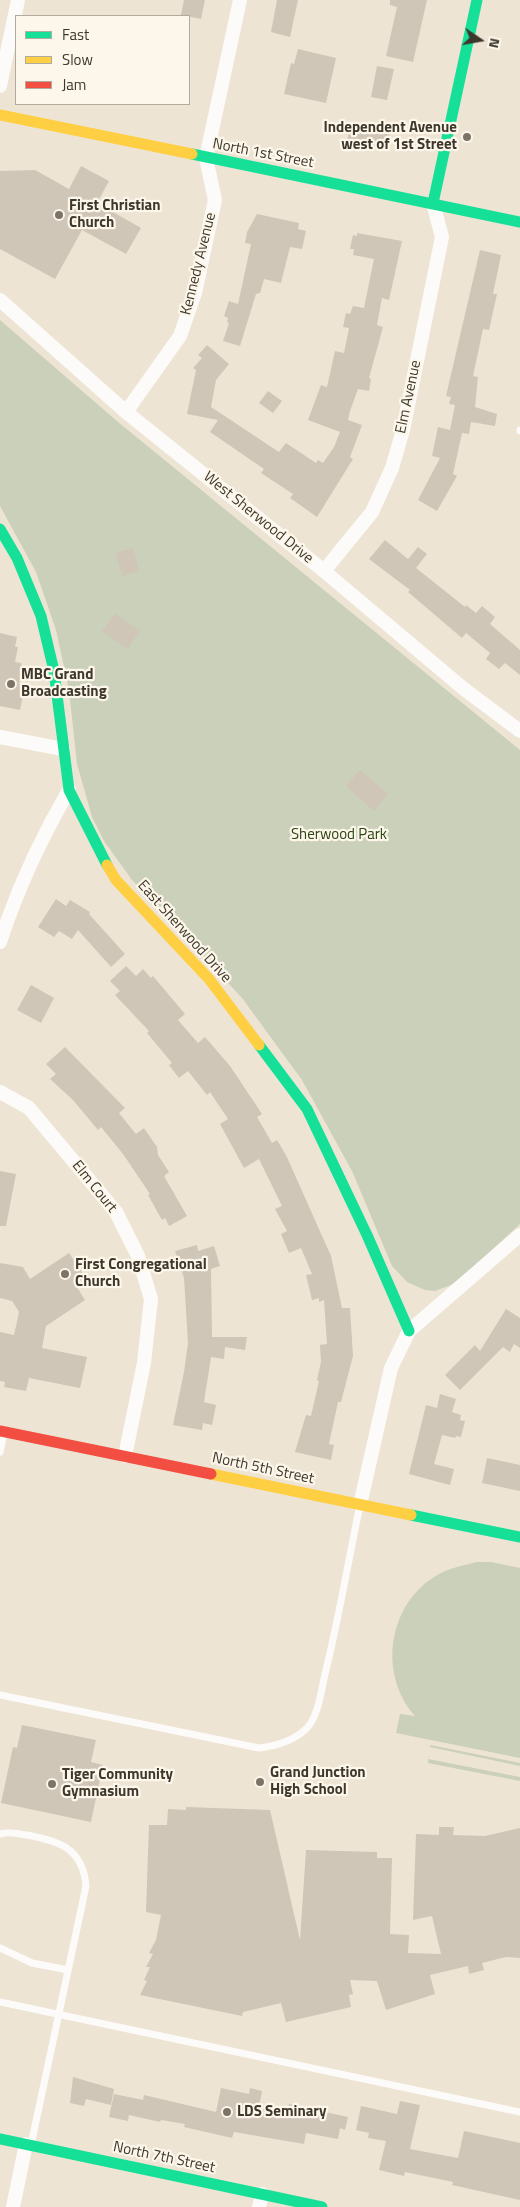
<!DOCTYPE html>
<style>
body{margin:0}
#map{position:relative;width:520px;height:2207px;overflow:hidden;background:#eee4d4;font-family:"Titillium Web",sans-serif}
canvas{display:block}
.legend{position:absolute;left:15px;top:15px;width:175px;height:90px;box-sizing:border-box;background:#fdf6ea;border:1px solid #b1aa9e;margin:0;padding:6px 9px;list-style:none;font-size:15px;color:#3e382c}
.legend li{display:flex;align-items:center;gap:10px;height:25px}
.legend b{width:25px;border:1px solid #b1aa9e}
.north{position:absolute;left:455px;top:15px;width:50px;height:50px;-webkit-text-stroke:4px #fdf6ea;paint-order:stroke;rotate:102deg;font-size:14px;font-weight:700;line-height:20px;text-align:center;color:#3e382c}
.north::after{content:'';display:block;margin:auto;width:18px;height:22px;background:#3e382c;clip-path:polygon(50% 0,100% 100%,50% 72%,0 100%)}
</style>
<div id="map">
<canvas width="520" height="2207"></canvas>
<ul class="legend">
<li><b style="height:6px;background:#16e098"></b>Fast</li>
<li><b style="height:6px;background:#ffcf43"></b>Slow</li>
<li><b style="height:6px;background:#f24e42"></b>Jam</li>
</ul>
<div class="north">N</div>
</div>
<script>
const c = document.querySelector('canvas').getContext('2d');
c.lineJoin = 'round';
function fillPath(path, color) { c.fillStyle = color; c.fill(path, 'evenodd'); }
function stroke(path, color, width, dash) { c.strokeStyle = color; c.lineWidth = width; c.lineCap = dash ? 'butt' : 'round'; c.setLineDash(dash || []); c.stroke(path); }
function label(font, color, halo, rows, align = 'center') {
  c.font = font + ' "Titillium Web",sans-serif'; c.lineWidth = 4.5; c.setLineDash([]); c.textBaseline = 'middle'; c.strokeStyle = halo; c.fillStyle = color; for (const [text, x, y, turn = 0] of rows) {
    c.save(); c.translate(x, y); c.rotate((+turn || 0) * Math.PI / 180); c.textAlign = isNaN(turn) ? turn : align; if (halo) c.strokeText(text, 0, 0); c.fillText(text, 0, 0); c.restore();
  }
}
const green = new Path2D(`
 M0 320 118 422 520 750V1224L456 1283 435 1291 425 1290 407 1282 392 1266 352 1171 302 1080 242 998 132 880 104 841 92 817 77 764 69 690 56 630 36 572 0 506Z
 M477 1562H491L520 1568V1758L396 1733 400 1714 415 1716C376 1672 389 1598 443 1572 454 1567 465 1565 477 1562Z
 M430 1745 520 1763V1766L430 1747Z
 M428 1759 520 1777V1781L428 1763Z`);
const building = new Path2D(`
 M184 0H205L201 19 181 15Z
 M277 0H298L290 37 271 32Z
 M390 0H427L413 62 386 56 397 7 390 5Z
 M298 49 336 58 326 103 284 94 291 63 294 64Z
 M377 66 394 69 387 100 371 97Z
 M350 125 390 133 386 150 347 142Z
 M81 166 109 181 97 203 141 228 126 254 82 230 55 279 0 249V171L35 170 69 189Z
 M257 214 299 223 298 229 306 231 302 249 290 247 281 283 264 279 260 293 256 294 240 346 223 341 229 323 227 322 228 318 224 316 229 301 238 304 251 244 245 243 247 232Z
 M357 233 402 241 389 300 382 298 377 325 383 327 369 378 371 379 369 391 358 389 350 411 348 420 362 425 350 457 353 459 317 517 290 498 293 494 261 473 264 469 210 432 218 420 187 414 196 370 193 368 202 358 198 355 207 345 229 364 216 380 211 407 279 452 286 443 316 463 318 460 323 463 334 447 340 432 308 420 321 385 327 387 335 351 344 353 349 328 343 327 346 313 350 314 353 306 364 308 374 259 353 255 354 249H350L353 235 357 236Z
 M480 250 501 255 493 294H497L489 330 483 329 473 376 478 377 475 407 497 414 495 426 471 422 469 434 462 433 453 474 457 476 437 511 418 500 440 458 432 456 438 427 450 430 455 405 449 404 451 397 446 396Z
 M268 391 282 401 273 413 259 403Z
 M385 540 408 559 418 547 427 554 416 568 465 607 466 605 476 613 482 606 495 617 490 624 520 650V675L505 663 499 669 486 659 490 653 466 633 462 638 408 592 410 590 369 559Z
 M133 548 139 571 122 576 116 553Z
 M115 614 140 631 127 649 102 631Z
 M0 633 17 637 15 647H18L15 662 21 663 22 667 19 684 25 685 20 710 0 706Z
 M360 770 388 794 374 811 346 786Z
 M56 899 66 906 70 900 90 912 89 914 125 954 111 967 78 930 72 939 59 931 54 937 38 927Z
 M126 966 136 976 143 969 151 978 153 976 185 1014 178 1020 198 1043 205 1037 230 1066 262 1114 257 1117 272 1143 277 1140 286 1155 331 1256 342 1308H350L353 1356 341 1402H338L329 1444 334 1445 331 1460 295 1452 306 1415 311 1416 319 1381 317 1380 321 1362 320 1345 327 1344 324 1300 319 1302V1298L312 1300 306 1275 312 1274 301 1248 289 1253 281 1234 287 1231 275 1209 282 1206 259 1159 244 1168 220 1124 228 1119 210 1092 207 1095 188 1071 179 1078 169 1065 172 1063 147 1033 149 1031 115 995 120 991 110 981Z
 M31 985 54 998 41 1023 17 1010Z
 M65 1047 125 1108 119 1113 136 1134 144 1128 157 1147 158 1155 169 1172 164 1176 187 1216 169 1226 165 1218 162 1220 148 1195 150 1194 123 1154 101 1127 98 1130 73 1100 50 1079 56 1074 46 1064Z
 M0 1171 16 1174 6 1226H0Z
 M197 1245 198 1251 214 1246 220 1266 211 1269 212 1337H247L245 1350 225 1347 224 1359 211 1357 204 1402 216 1405 212 1425 203 1423 202 1430 173 1425 184 1372 188 1343 184 1278 175 1251Z
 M69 1253 85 1277 75 1284 85 1300 46 1326 42 1348 87 1357 80 1388 29 1378 26 1391 4 1387 5 1382 0 1381V1332L14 1335 19 1312 12 1301 0 1298V1263L23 1267 30 1279Z
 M506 1309 520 1318V1348L514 1344 510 1352 503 1347 460 1390 445 1375 475 1345 480 1351Z
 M440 1394 456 1399 452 1412 461 1415 460 1420 465 1421 461 1437 456 1436 455 1438 442 1435 434 1464 454 1469 450 1485 409 1474 426 1405 437 1408Z
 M487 1458 520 1465V1491L482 1483Z
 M22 1725 96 1740 91 1762 103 1765 91 1822 1 1803 13 1747 17 1748Z
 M186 1807 270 1810 300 1940 306 1850 377 1852V1858H392L390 1934 409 1935 408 1953 441 1954 432 1916 413 1920 416 1834 439 1835V1827H454L453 1835 485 1836 520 1828V1958L506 1957 482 1963 484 1970 469 1974 468 1966 430 1975 435 1994 386 2010 377 1981 350 1980 353 1994 349 1995 351 2007 286 2022 281 2003 243 2012 242 2016 140 1995 147 1981 144 1980 150 1967H146L153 1954 149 1953 156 1940 161 1915 146 1912 149 1825H167L168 1809 186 1810Z
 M73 2077 114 2089 111 2105 86 2099 84 2106 70 2103Z
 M221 2088 249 2094 250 2088 262 2091 259 2107 287 2113 289 2104 348 2117 345 2130 340 2128 338 2139 306 2133 304 2144 234 2132 232 2138 184 2127 185 2124 161 2120 160 2122 129 2115 128 2121 109 2117 114 2094 143 2100 144 2095 216 2112Z
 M400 2101 420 2105 410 2149 458 2158 464 2131 520 2143V2200L452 2185 453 2182 405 2172 404 2176 379 2170 386 2141 368 2138 369 2133 356 2130 361 2106 397 2114Z`);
const lane = new Path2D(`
 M520 431V430
 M0 1452 4 1433
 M0 1695 259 1748C276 1746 294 1741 307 1728 319 1714 321 1691 325 1674 339 1618 348 1562 360 1505
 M0 1834C9 1831 17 1834 27 1835 60 1841 83 1849 86 1886L31 2145
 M0 1948 32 1963 68 1970
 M0 2002 520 2112`);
const street = new Path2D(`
 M0 86 18 0
 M0 300 126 412 324 571 464 689 520 731
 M126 412 180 336 195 293 215 200 206 158 240 0
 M324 571 372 512 392 468 403 430 442 237 433 203
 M0 737 63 749
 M0 942C18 887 40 840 69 790
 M0 1092 29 1108 116 1212 138 1256 151 1299 144 1363 125 1456
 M360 1505 391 1368 409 1331 520 1235
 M13 2207 26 2144
 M259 2207 262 2194`);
const fast = new Path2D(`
 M192 154 520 222
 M433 203 477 0
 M0 529 17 558 41 616 54 671 69 790 107 865
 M259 1045 307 1109 367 1235 409 1331
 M411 1515 520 1537
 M0 2139 322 2207`);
const slow = new Path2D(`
 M0 115 192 154
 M107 865 116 880 209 979 259 1045
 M211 1474 411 1515`);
const jam = new Path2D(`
 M0 1431 211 1474`);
const markers = [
 [467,137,5,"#7c7467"],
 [59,215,5,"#7c7467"],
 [11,684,5,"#7c7467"],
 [65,1274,5,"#7c7467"],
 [260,1782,5,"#7c7467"],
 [52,1784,5,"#7c7467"],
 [227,2112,5,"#7c7467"]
];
const poiNames = [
 ["Independent Avenue",457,128,"right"],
 ["west of 1st Street",457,145,"right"],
 ["First Christian",69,206],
 ["Church",69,223],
 ["MBC Grand",21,675],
 ["Broadcasting",21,692],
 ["First Congregational",75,1265],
 ["Church",75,1282],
 ["Grand Junction",270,1773],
 ["High School",270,1790],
 ["Tiger Community",62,1775],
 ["Gymnasium",62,1792],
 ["LDS Seminary",237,2112]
];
const streetNames = [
 ["North 1st Street",263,154,11],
 ["Kennedy Avenue",199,264,-76],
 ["Elm Avenue",409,397,-78],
 ["West Sherwood Drive",258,518,39],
 ["East Sherwood Drive",184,932,48],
 ["Elm Court",94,1187,51],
 ["North 5th Street",263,1469,12],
 ["North 7th Street",164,2158,12]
];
const parkNames = [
 ["Sherwood Park",339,835]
];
fillPath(green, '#cad0ba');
fillPath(building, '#cfc6b8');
stroke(lane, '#fcfbf9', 7);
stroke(street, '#fcfbf9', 14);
stroke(fast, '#16e098', 11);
stroke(slow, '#ffcf43', 11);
stroke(jam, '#f24e42', 11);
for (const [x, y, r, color] of markers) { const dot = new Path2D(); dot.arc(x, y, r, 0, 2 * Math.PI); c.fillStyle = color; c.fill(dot); stroke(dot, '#fdf6ea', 2); }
label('bold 15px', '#3e382c', '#fdf6ea', poiNames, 'left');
label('15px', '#3e382c', '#fdf6ea', streetNames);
label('15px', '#284611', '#fdf6ea', parkNames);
</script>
